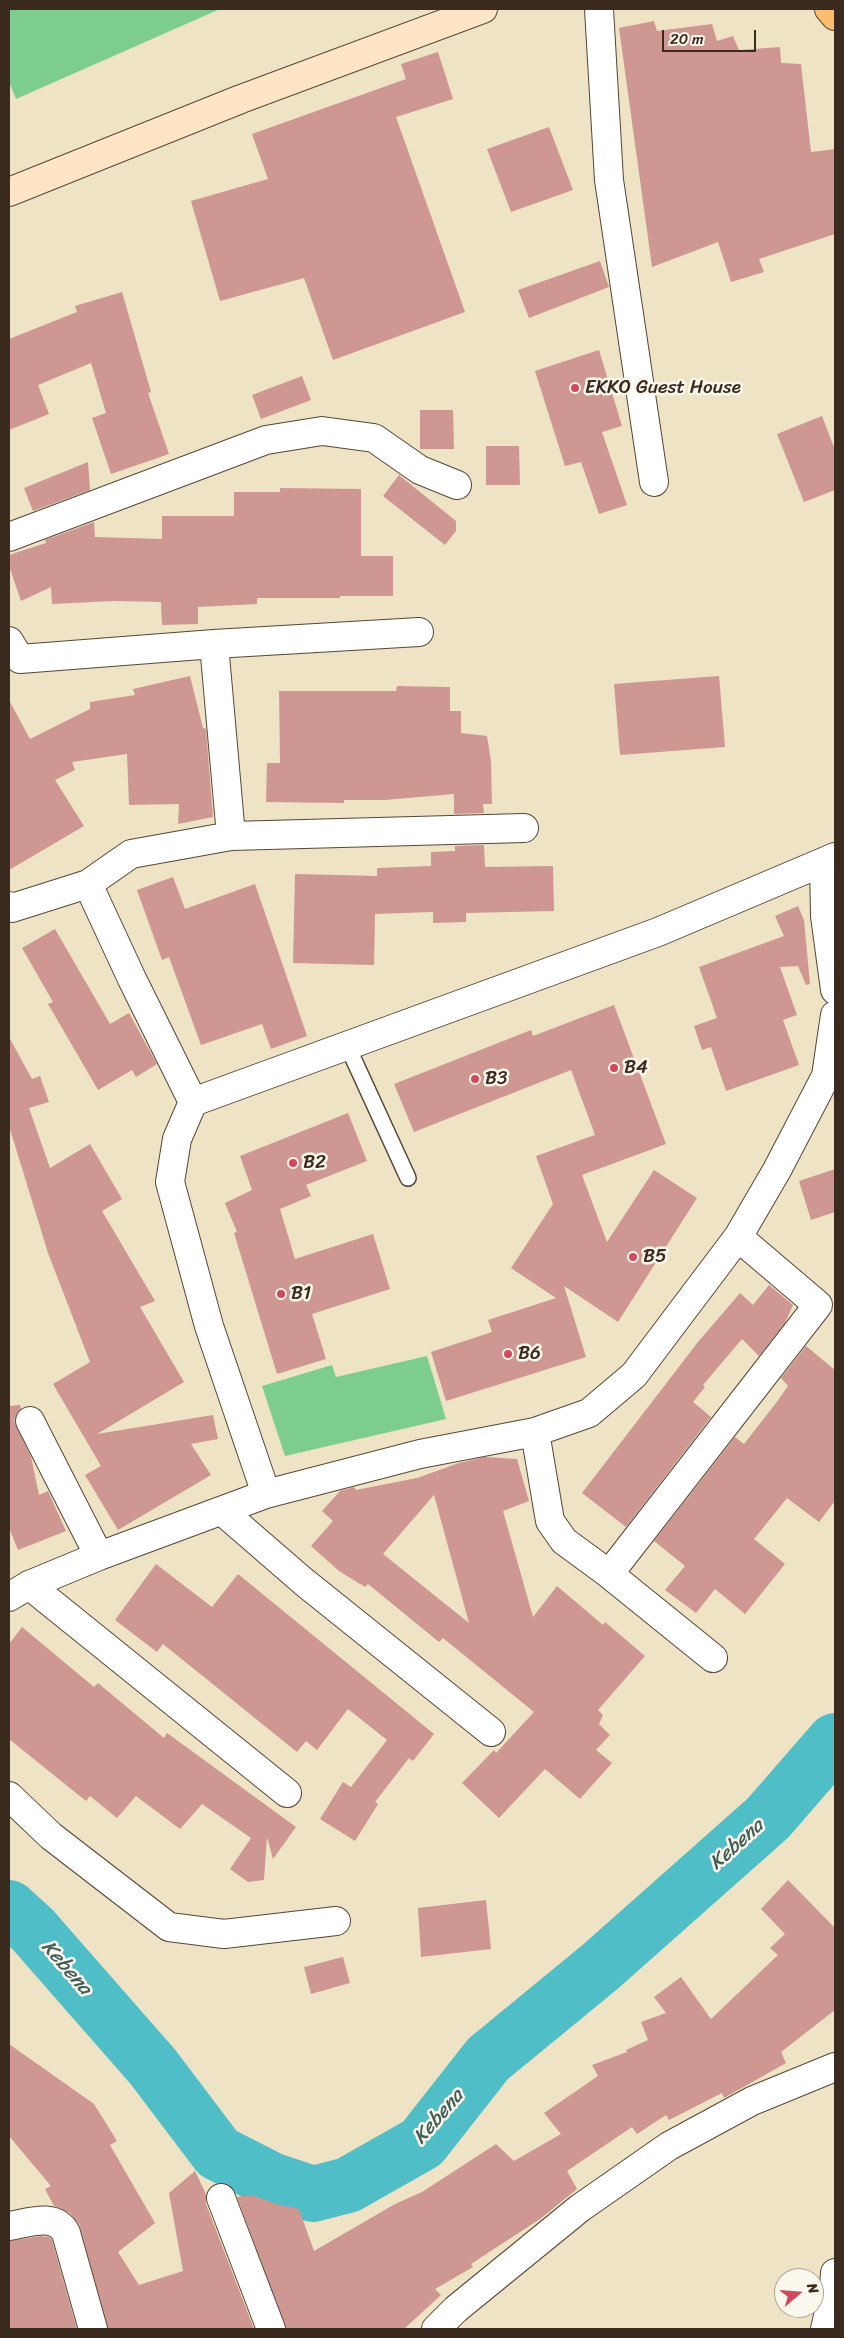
<!DOCTYPE html>
<style>
body{margin:0}
#map{position:relative;width:844px;height:2338px;overflow:hidden;background:#efe3c5;font-family:Sriracha,sans-serif}
canvas{display:block}
.frame{position:absolute;inset:0;border:10px solid #3b2a1e;pointer-events:none}
.north{position:absolute;left:774px;top:2268px;width:50px;height:50px;box-sizing:border-box;background:#fbf7ec;border:1px solid #aea59a;border-radius:50%;rotate:72deg;font-size:14px;font-weight:700;line-height:20px;text-align:center;color:#3b2a1e}
.north::after{content:'';display:block;margin:auto;width:18px;height:22px;background:#d1495b;clip-path:polygon(50% 0,100% 100%,50% 72%,0 100%)}
.scale{position:absolute;left:662px;top:30px;width:94px;height:22px;box-sizing:border-box;border:2px solid #3b2a1e;border-top:0;padding-left:6px;font-size:15px;line-height:18px;white-space:nowrap;color:#3b2a1e;-webkit-text-stroke:4px #fbf7ec;paint-order:stroke}
</style>
<div id="map">
<canvas width="844" height="2338"></canvas>
<div class="frame"></div>
<div class="north">N</div>
<div class="scale">20 m</div>
</div>
<script>
const c = document.querySelector('canvas').getContext('2d');
c.lineJoin = 'round';
function fillPath(path, color) { c.fillStyle = color; c.fill(path, 'evenodd'); }
function stroke(path, color, width, dash) { c.strokeStyle = color; c.lineWidth = width; c.lineCap = dash ? 'butt' : 'round'; c.setLineDash(dash || []); c.stroke(path); }
function label(font, color, halo, rows, align = 'center') {
  c.font = font + ' Sriracha,sans-serif'; c.lineWidth = 5; c.setLineDash([]); c.textBaseline = 'middle'; c.strokeStyle = halo; c.fillStyle = color; for (const [text, x, y, turn = 0] of rows) {
    c.save(); c.translate(x, y); c.rotate((+turn || 0) * Math.PI / 180); c.textAlign = isNaN(turn) ? turn : align; if (halo) c.strokeText(text, 0, 0); c.fillText(text, 0, 0); c.restore();
  }
}
const green = new Path2D(`
 M9 9H220L16 99 9 82Z
 M427 1356 446 1419 285 1456 262 1386 332 1365 336 1377Z`);
const river = new Path2D(`
 M9 1908 33 1930 153 2067 218 2153 271 2180 313 2194 348 2185 422 2143 488 2059 600 1967 768 1818 835 1741`);
const building = new Path2D(`
 M654 21 657 31 712 24 717 41 733 36 739 50 780 47 781 63 801 64 811 152 835 149V234L759 259 764 272 731 282 718 242 652 267 619 28Z
 M438 52 453 99 396 117 465 312 333 360 304 278 220 301 191 201 268 179 252 134 406 79 401 64Z
 M549 127 573 190 511 212 487 149Z
 M600 261 609 287 529 318 518 290Z
 M122 292 151 392 148 393 169 454 111 474 92 418 106 413 91 363 38 385 49 414 9 430V339L77 312 75 306Z
 M599 350 622 426 602 432 627 505 599 514 581 462 565 466 535 371Z
 M302 376 311 400 261 419 252 395Z
 M420 410H453L454 449H420Z
 M822 416 835 450V490L804 502 777 434Z
 M486 446H519L520 485H486Z
 M88 462 90 490 33 511 24 488Z
 M399 475 456 521V531L445 545 383 496Z
 M280 488 361 489V556H393V596H340V598H257V604L198 607V624L162 625 161 602 114 601 52 604 51 587 21 601 9 566V555L46 543 45 540 94 522 95 537 162 539V516H234V492H280Z
 M190 676 203 728 206 729 213 817 178 824 179 804 129 805 127 754 72 762 75 770 55 780 84 826 9 870V700L30 739 90 709V702L135 695 133 689Z
 M719 676 725 747 620 755 614 684Z
 M397 686 450 687V711H461V733L487 736 491 761 492 804H483L484 813 454 814V794L385 800H344V803L266 802 267 763H280L279 691H396Z
 M484 845 485 867 553 866 554 911 466 913V922L433 923V912L375 914 374 965 293 963 295 874 377 876V868L431 866V852L455 851V846Z
 M173 877 185 909 255 884 307 1036 271 1049 262 1024 201 1045 169 957 162 960 137 890Z
 M798 906 804 920 810 984 806 985 798 966 780 967 797 1015 783 1020 799 1065 726 1091 711 1047 702 1050 694 1026 717 1018 699 967 784 936 775 916Z
 M55 929 110 1024 129 1013 157 1064 136 1077 132 1070 98 1090 48 1004 53 1002 22 948Z
 M614 1005 666 1144 582 1175 607 1242 654 1170 697 1198 618 1322 564 1286 586 1357 446 1401 431 1352 492 1332 488 1320 556 1298 511 1268 553 1204 536 1156 595 1135 571 1070 414 1132 394 1084 531 1030 533 1036Z
 M9 1037 32 1079 40 1076 49 1102 29 1108 50 1168 90 1144 122 1199 102 1211 155 1301 140 1307 184 1382 97 1434 213 1415 218 1439 191 1444 211 1475 118 1530 85 1475 101 1466 53 1384 90 1362 48 1253 9 1126Z
 M348 1113 367 1161 306 1185 311 1196 280 1209 295 1259 373 1234 390 1289 312 1314 326 1359 277 1374 234 1233 237 1232 225 1203 252 1190 240 1156Z
 M835 1169V1212L811 1220 799 1181Z
 M769 1285 793 1305 785 1323 759 1356 742 1339 703 1385 705 1387 693 1402 711 1417 626 1527 582 1493 698 1342 740 1293 753 1305Z
 M806 1346 835 1370V1501L819 1522 787 1498 754 1539 785 1564 745 1614 715 1589 696 1613 665 1590 685 1566 654 1541 735 1437 744 1444 776 1403 788 1386 781 1378Z
 M20 1405 21 1409 17 1413 14 1421 31 1457 39 1495 48 1491 66 1531 18 1550 9 1528V1406Z
 M485 1457 517 1459 529 1501 503 1511 533 1617 557 1586 603 1625 605 1622 645 1656 598 1710 603 1715 599 1724 610 1735 596 1750 612 1763 580 1799 545 1769 499 1818 462 1783 494 1750 496 1753 534 1712 443 1638 439 1642 368 1584 365 1587 339 1571 311 1546 333 1521 322 1511 340 1491 354 1487 356 1490 417 1478 459 1463ZM434 1495 469 1623 383 1554Z
 M156 1564 212 1607 238 1574 434 1734 413 1761 409 1758 375 1802 378 1804 355 1841 320 1819 343 1782 351 1787 387 1740 348 1709 317 1750 306 1741 297 1752 163 1644 157 1652 115 1620Z
 M22 1627 94 1687 98 1683 164 1738 167 1733 296 1827 273 1859 267 1837 264 1880 248 1882 230 1869 251 1838 202 1804 180 1829 136 1796 117 1818 90 1796 86 1801 9 1739V1644Z
 M788 1880 835 1928V2010L781 2052 786 2063 724 2098 722 2093 669 2120 666 2115 637 2134 632 2127 567 2171 577 2189 540 2219 471 2264 473 2267 435 2289 441 2295 404 2329H286L237 2197 252 2195 276 2204 299 2209 314 2251 395 2204 422 2192 496 2144 514 2161 561 2134 544 2113 598 2076 592 2065 627 2052 626 2050 648 2040 641 2022 666 2013 654 1997 681 1977 711 2019 778 1955 770 1948 785 1934 761 1909Z
 M486 1900 491 1949 421 1957 418 1908Z
 M343 1957 350 1983 311 1994 304 1967Z
 M9 2044 94 2104 117 2141 110 2145 155 2223 118 2252 139 2285 183 2271 169 2193 195 2171 206 2194V2204L254 2329H108L79 2224 70 2213 54 2206 45 2189 51 2186 9 2136Z
 M41 2236 49 2237 52 2240 77 2329H9V2241Z`);
const lane = new Path2D(`
 M347 1045 408 1178`);
const street = new Path2D(`
 M599 9 609 180 654 482
 M9 537 266 440 322 431 374 438 420 470 457 485
 M9 641 20 659 214 644 419 632
 M214 644 231 836
 M824 862 825 916 835 990
 M9 906 12 908 88 884
 M193 1102 132 979 88 884 131 854 231 836 524 828
 M738 1237 777 1170 826 1076 835 1015
 M30 1421 99 1556
 M535 1432 550 1521 564 1541 609 1574 713 1658
 M266 1494 420 1454 535 1432 589 1413 634 1375 738 1237 818 1305 609 1574
 M222 1511 304 1582 491 1732
 M29 1585 287 1793
 M9 1597 29 1585 99 1556 266 1494 209 1326 170 1182 177 1139 193 1102 658 932 835 857
 M9 1796 51 1836 169 1927 224 1934 336 1921
 M221 2198 271 2329
 M9 2226C28 2223 55 2212 66 2233L93 2329
 M436 2329 456 2309 580 2208 669 2146 752 2101 835 2067
 M825 2329 834 2290 835 2273`);
const secondary = new Path2D(`
 M9 192 241 99 483 9`);
const primary = new Path2D(`
 M829 9 835 16`);
const markers = [
 [575,388,5,"#d1495b"],
 [614,1068,5,"#d1495b"],
 [475,1079,5,"#d1495b"],
 [293,1163,5,"#d1495b"],
 [633,1257,5,"#d1495b"],
 [281,1294,5,"#d1495b"],
 [508,1354,5,"#d1495b"]
];
const poiNames = [
 ["EKKO Guest House",585,388],
 ["B4",624,1068],
 ["B3",485,1079],
 ["B2",303,1163],
 ["B5",643,1257],
 ["B1",291,1294],
 ["B6",518,1354]
];
const waterNames = [
 ["Kebena",737,1845,-42],
 ["Kebena",66,1968,49],
 ["Kebena",439,2117,-49]
];
fillPath(green, '#7dcd8e');
stroke(river, '#4fbec6', 56);
fillPath(building, '#ce9791');
stroke(lane, '#564637', 18);
stroke(street, '#564637', 30);
stroke(secondary, '#564637', 30);
stroke(primary, '#564637', 30);
stroke(lane, '#fff', 15);
stroke(street, '#fff', 28);
stroke(secondary, '#fde5c5', 28);
stroke(primary, '#fabe6e', 28);
for (const [x, y, r, color] of markers) { const dot = new Path2D(); dot.arc(x, y, r, 0, 2 * Math.PI); c.fillStyle = color; c.fill(dot); stroke(dot, '#fbf7ec', 2); }
label('19px', '#3b2a1e', '#fbf7ec', poiNames, 'left');
label('italic 20px', '#425e59', '#fbf7ec', waterNames);
</script>
